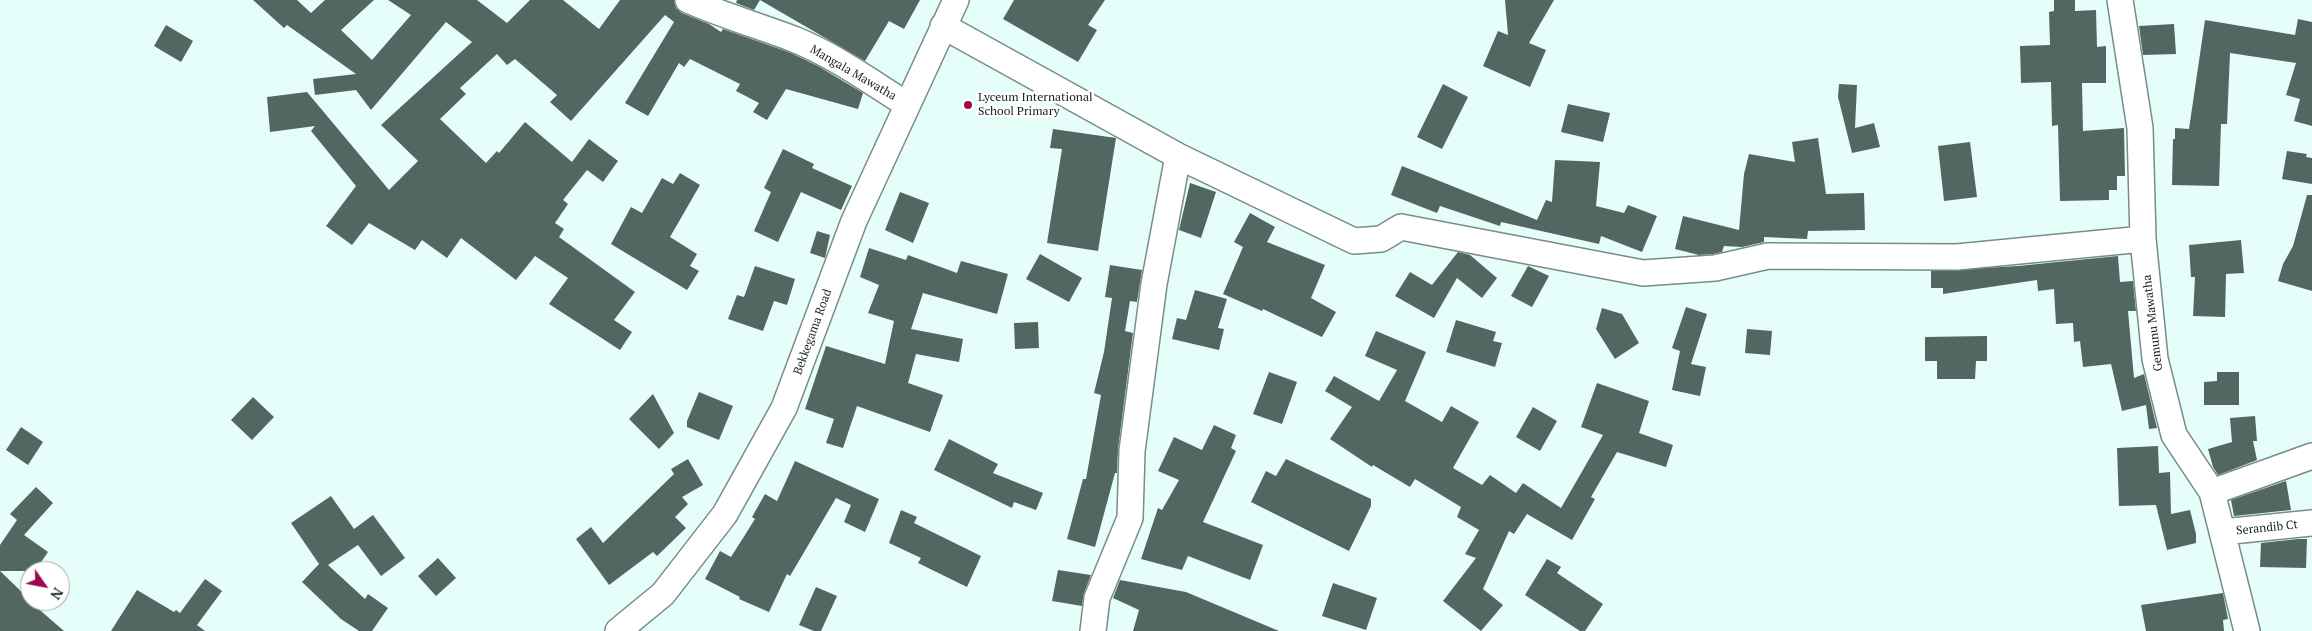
<!DOCTYPE html>
<style>
body{margin:0}
#map{position:relative;width:2312px;height:631px;overflow:hidden;background:#e6fef9;font-family:"PT Serif",serif}
canvas{display:block}
.north{position:absolute;left:20px;top:561px;width:50px;height:50px;box-sizing:border-box;background:#fff;border:1px solid #a3a6a5;border-radius:50%;rotate:123deg;font-size:14px;font-weight:700;line-height:20px;text-align:center;color:#18211f}
.north::after{content:'';display:block;margin:auto;width:18px;height:22px;background:#9f084f;clip-path:polygon(50% 0,100% 100%,50% 72%,0 100%)}
</style>
<div id="map">
<canvas width="2312" height="631"></canvas>
<div class="north">N</div>
</div>
<script>
const c = document.querySelector('canvas').getContext('2d');
c.lineJoin = 'round';
function fillPath(path, color) { c.fillStyle = color; c.fill(path, 'evenodd'); }
function stroke(path, color, width, dash) { c.strokeStyle = color; c.lineWidth = width; c.lineCap = dash ? 'butt' : 'round'; c.setLineDash(dash || []); c.stroke(path); }
function label(font, color, halo, rows, align = 'center') {
  c.font = font + ' "PT Serif",serif'; c.lineWidth = 5; c.setLineDash([]); c.textBaseline = 'middle'; c.strokeStyle = halo; c.fillStyle = color; for (const [text, x, y, turn = 0] of rows) {
    c.save(); c.translate(x, y); c.rotate((+turn || 0) * Math.PI / 180); c.textAlign = isNaN(turn) ? turn : align; if (halo) c.strokeText(text, 0, 0); c.fillText(text, 0, 0); c.restore();
  }
}
const building = new Path2D(`
 M253 0H297L311 13 325 0H374L341 30 372 60 411 15 388 0H477L507 23 530 0H563L599 29 620 0H674L676 8 682 13 709 24 721 32 723 29 791 53 818 66 863 93 858 109 786 89 767 120 753 112 759 103 736 91 740 84 690 59 684 67 679 63 648 116 625 103 674 22 665 15 571 121 550 102 557 95 515 59 507 65 497 54 460 88 466 94 440 119 486 163 497 151 499 153 525 122 572 162 589 139 618 161 603 182 587 170 563 200 568 204 555 223 564 229 559 237 635 292 614 320 632 332 620 350 549 304 568 278 535 256 516 280 461 238 447 258 422 240 415 250 369 223 352 245 326 226 356 186 311 131 315 126 270 132 267 97 307 92 389 190 418 161 381 125 472 42 446 22 371 110 356 90 315 95 313 79 356 74 287 25 284 28Z
 M737 0H920L904 29 889 21 865 61 760 0 754 10 736 3Z
 M1014 0H1105L1088 25 1097 30 1078 62 1003 19Z
 M1505 0H1554L1529 43 1546 50 1530 87 1483 66 1498 31 1508 35Z
 M2054 0H2075V11L2096 10 2097 47 2106 46V83H2082L2083 131 2124 128 2125 176H2117V190H2109V200L2060 201 2058 125 2052 126 2051 82 2021 83 2020 46 2050 45 2049 12 2054 11Z
 M2298 19 2312 22V126L2294 121 2300 99 2286 95 2296 63 2230 53 2227 124H2221L2219 186 2172 185 2173 139H2175V128L2189 129 2205 20 2295 35Z
 M2174 24 2176 54 2143 55 2139 26Z
 M166 25 193 41 181 62 154 46Z
 M1443 84 1468 97 1442 149 1417 137Z
 M1839 84 1857 85 1855 128 1874 123 1880 147 1852 153 1838 97Z
 M1568 104 1610 113 1603 142 1561 132Z
 M1053 129 1116 138 1098 251 1047 243 1062 149 1050 148Z
 M1818 138 1826 194 1864 193 1865 230 1808 231 1807 239 1764 237V242L1742 247 1724 246 1722 252 1713 254 1699 255 1675 249 1683 216 1739 230 1744 174 1749 154 1795 162 1792 142Z
 M1970 142 1977 197 1944 201 1938 146Z
 M783 149 814 164 812 168 852 186 841 210 801 192 778 242 754 231 771 192 764 188Z
 M2287 151 2307 154 2306 157 2312 158V184L2282 179Z
 M1555 160 1600 162 1596 206 1624 213 1628 205 1657 216 1642 252 1601 236 1599 244 1501 222 1500 226 1440 206 1437 213 1391 195 1402 166 1537 220 1546 200 1552 202Z
 M680 173 700 185 670 237 697 254 690 266 699 271 687 290 611 244 631 207 642 213 662 178 673 184Z
 M1190 183 1216 192 1201 238 1179 230Z
 M900 192 929 203 913 243 885 230Z
 M2307 195H2312V291L2278 281 2283 264 2293 246Z
 M1250 213 1275 227 1267 242 1325 265 1311 298 1336 312 1322 337 1263 309 1262 311 1223 294 1243 247 1234 242Z
 M817 231 830 235 825 258 810 253Z
 M2241 240 2244 273 2226 274 2225 317 2193 316 2195 277H2191L2189 245Z
 M869 248 906 260 908 255 957 273 961 261 1008 274 997 314 923 293 911 329 963 339 959 362 916 354 908 383 943 395 930 432 857 406 843 448 826 443 834 419 805 409 826 346 885 364 894 321 868 313 879 285 860 277Z
 M1458 252 1470 255 1497 278 1482 298 1457 278 1434 318 1395 296 1410 272 1432 285Z
 M1040 254 1082 278 1069 302 1026 279Z
 M2118 256 2120 282 2133 281 2136 311H2128L2134 378 2144 374 2157 428 2149 429 2146 405 2122 411 2111 364 2083 367 2080 341 2074 342 2073 323 2056 324 2054 289 2038 291 2037 280 1943 294V288H1931V271L2018 266Z
 M1110 265 1142 270 1137 302 1130 301 1125 331 1133 333 1118 449 1117 473H1115L1095 547 1067 539 1083 479H1086L1101 395 1094 393 1104 352 1112 298 1105 297Z
 M755 266 795 279 787 305 774 301 763 331 728 319 737 295 744 297Z
 M1528 266 1549 276 1532 307 1511 296Z
 M1195 290 1227 299 1218 328 1224 329 1219 350 1172 339 1177 318 1186 320Z
 M1686 307 1707 314 1691 364 1706 367 1700 396 1672 390 1680 351 1672 348Z
 M1602 308 1622 314 1639 343 1615 359 1596 329Z
 M1456 320 1496 332 1493 341 1502 343 1495 367 1446 352Z
 M1038 322 1039 348 1015 349 1014 323Z
 M1747 329 1772 331 1770 355 1745 353Z
 M1376 331 1426 352 1405 401 1442 422 1451 406 1479 422 1453 468 1482 485 1490 475 1516 493 1523 483 1561 508 1603 435 1581 427 1597 383 1649 401 1639 433 1673 445 1666 467 1617 452 1591 497 1595 499 1572 540 1527 514 1514 534 1509 531 1483 589 1503 605 1481 631 1443 601 1476 558 1465 554 1479 530 1457 517 1461 507 1415 479 1410 487 1373 465 1372 467 1330 439 1352 407 1325 391 1334 376 1379 401 1397 370 1365 356Z
 M1987 336V361H1976L1975 379H1937V361H1925V337Z
 M1269 372 1297 382 1282 424 1253 414Z
 M2217 372H2239V405H2204V382L2217 381Z
 M699 392 733 406 719 440 687 427V421Z
 M653 394 674 433 659 449 629 419Z
 M253 397 274 417 252 440 231 420Z
 M1533 407 1557 421 1540 451 1516 437Z
 M2255 416 2257 441H2253L2257 460 2218 475 2213 467 2208 449 2232 442 2230 418Z
 M1214 425 1236 435 1231 448 1236 451 1203 522 1263 545 1250 580 1188 556 1182 570 1141 559 1158 508 1162 510 1179 480 1158 471 1174 437 1202 450Z
 M21 427 43 442 28 465 6 450Z
 M949 439 998 464 993 473 1043 493 1036 510 1014 502 1012 508 934 470Z
 M2158 446 2159 473 2170 472 2171 514 2190 510 2196 534V543L2167 550 2156 505 2119 506 2117 448Z
 M688 459 703 485 682 497 688 504 675 517 686 528 657 556 653 552 609 585 576 539 591 527 603 543 674 474 671 469Z
 M1286 459 1371 499V506L1349 551 1251 502 1266 471 1276 476Z
 M795 461 879 499 865 532 844 522 851 505 836 498 790 576 787 574 769 612 739 599 740 597 705 579 720 551 731 557 755 519 752 517 765 494 777 501Z
 M2286 481 2291 510 2234 516 2231 500Z
 M36 487 53 503 24 535 48 552 35 571H0V545L17 520 10 514Z
 M331 496 354 529 373 515 405 558 381 576 358 545 328 565 365 599 368 594 388 608 372 631H359L341 619 302 582 319 564 291 523Z
 M901 510 917 517 914 523 981 556 967 587 918 563 921 558 889 543Z
 M2298 539H2307L2306 568 2260 567 2261 543Z
 M438 558 456 578 436 596 418 576Z
 M1547 559 1561 567 1557 573 1603 604 1585 631H1580L1525 595Z
 M1058 570 1091 575 1084 593 1082 606 1052 601Z
 M0 571 27 597 26 598 64 631H0Z
 M205 579 222 591 197 625 205 631H111L137 590 174 612 176 610 180 613Z
 M1120 580 1186 592 1279 631H1133L1139 610 1113 598Z
 M1333 583 1377 598 1366 630 1322 616Z
 M816 587 837 596 821 631H814L799 625Z
 M2223 593 2228 619 2223 620 2224 631H2146L2141 605Z`);
const minor = new Path2D(`
 M688 0C724 16 760 26 796 40 835 56 871 82 906 104
 M2120 0 2140 128 2143 239 2155 359 2174 435 2212 492 2247 631
 M943 26 1178 156 1354 241 1381 239 1401 227 1643 273 1715 268 1768 256 1957 257 2143 239
 M2212 492 2312 456
 M2222 532 2312 523
 M618 631 663 594 725 514 784 408 854 221 956 0
 M1093 631 1097 598 1130 518 1132 451 1154 284 1178 156`);
const markers = [
 [968,105,5,"#9f084f"]
];
const streetNames = [
 ["Mangala Mawatha",853,73,30],
 ["Gemunu Mawatha",2153,323,-97],
 ["Bekkegama Road",813,332,-70],
 ["Serandib Ct",2267,528,-6]
];
const poiNames = [
 ["Lyceum International",978,98],
 ["School Primary",978,112]
];
fillPath(building, '#526662');
stroke(minor, '#788d88', 28);
stroke(minor, '#fff', 25);
for (const [x, y, r, color] of markers) { const dot = new Path2D(); dot.arc(x, y, r, 0, 2 * Math.PI); c.fillStyle = color; c.fill(dot); stroke(dot, '#fff', 2); }
label('12px', '#18211f', '#fff', streetNames);
label('12px', '#18211f', '#fff', poiNames, 'left');
</script>
